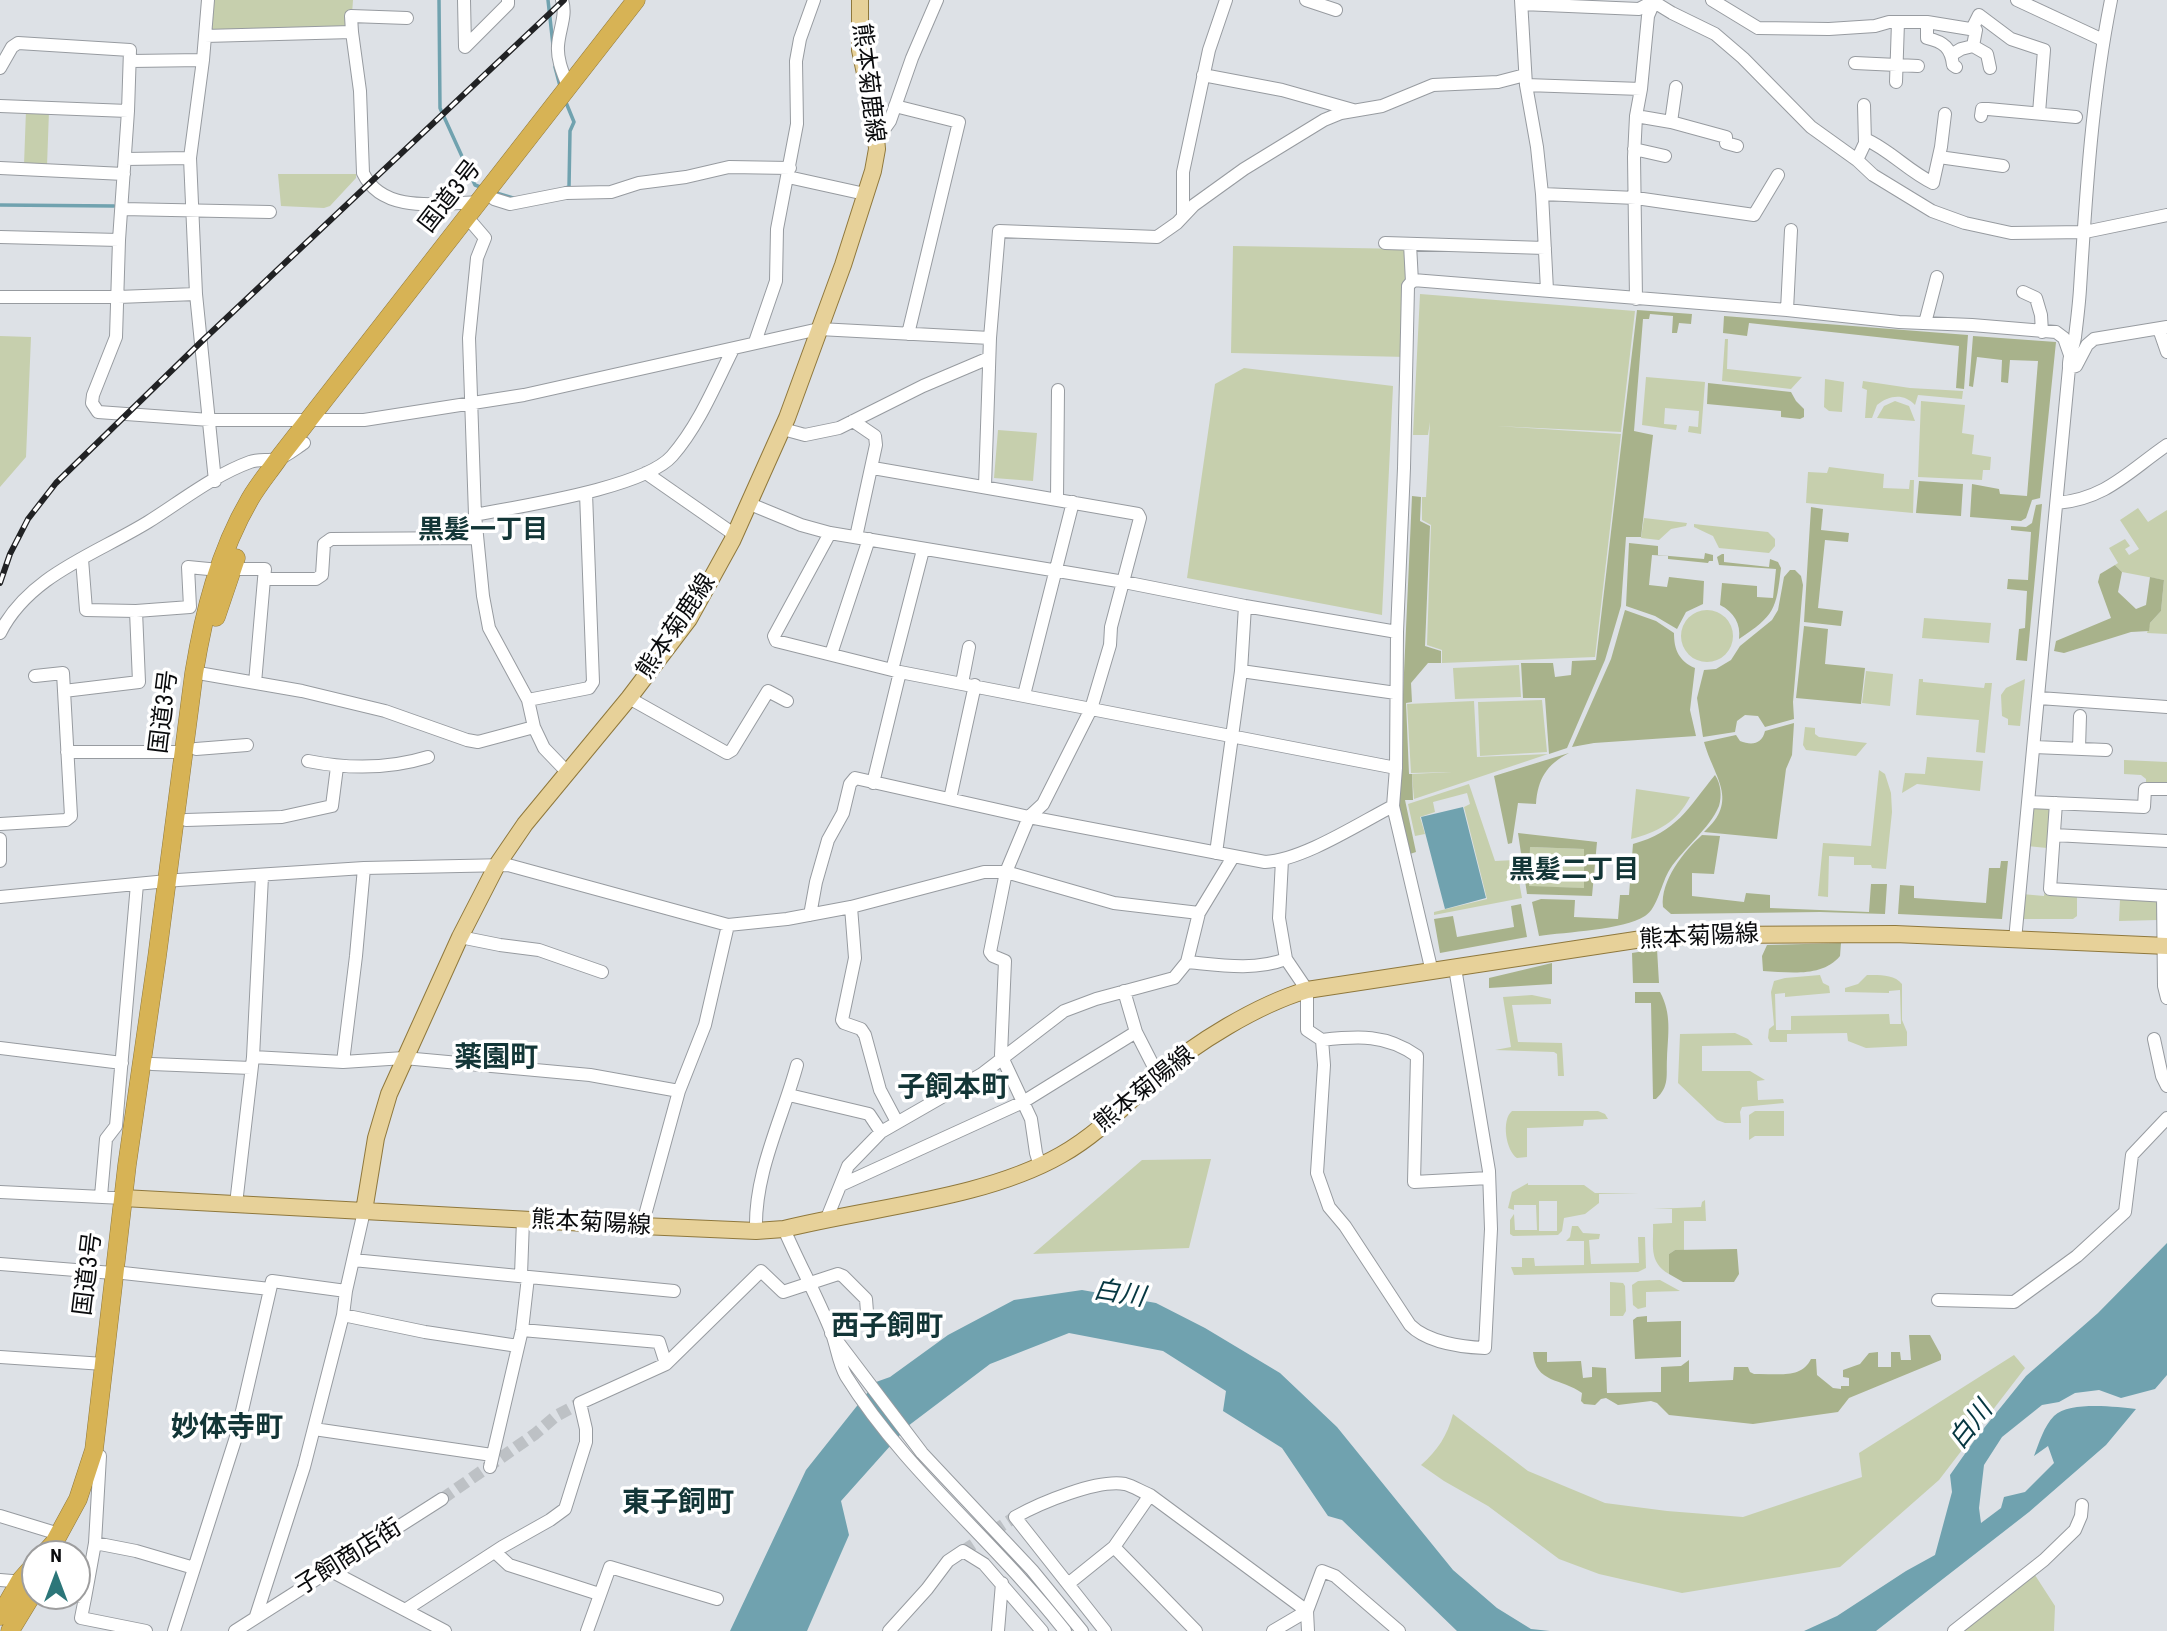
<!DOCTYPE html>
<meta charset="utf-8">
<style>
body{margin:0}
#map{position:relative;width:2167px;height:1631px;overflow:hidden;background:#dde1e6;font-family:"Roboto Condensed",sans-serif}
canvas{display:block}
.north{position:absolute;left:21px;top:1540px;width:70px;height:70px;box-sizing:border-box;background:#fff;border:2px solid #9d9d9e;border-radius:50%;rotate:0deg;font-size:19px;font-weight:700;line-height:28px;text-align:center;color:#0a0b0d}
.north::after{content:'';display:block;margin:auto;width:24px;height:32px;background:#2c7679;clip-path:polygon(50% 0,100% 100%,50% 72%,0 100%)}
</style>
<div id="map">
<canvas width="2167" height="1631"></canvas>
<div class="north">N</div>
</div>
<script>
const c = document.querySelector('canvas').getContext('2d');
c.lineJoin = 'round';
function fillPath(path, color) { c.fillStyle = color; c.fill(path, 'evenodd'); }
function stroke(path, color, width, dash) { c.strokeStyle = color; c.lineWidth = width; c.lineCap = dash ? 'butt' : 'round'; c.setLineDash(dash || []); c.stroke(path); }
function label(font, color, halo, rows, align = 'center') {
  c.font = font + ' "Roboto Condensed","Noto Sans JP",sans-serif'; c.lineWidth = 7; c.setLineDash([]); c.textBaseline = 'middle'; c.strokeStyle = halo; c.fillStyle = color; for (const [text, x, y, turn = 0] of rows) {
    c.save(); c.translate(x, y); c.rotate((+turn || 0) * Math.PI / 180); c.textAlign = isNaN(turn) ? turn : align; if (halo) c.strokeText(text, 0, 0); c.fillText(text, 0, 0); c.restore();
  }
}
const green = new Path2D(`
 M213 0H353L351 28 211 30Z
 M26 110 49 111 47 166 24 165Z
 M278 174H356V178L330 206 324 208 281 206Z
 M1233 246 1409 249 1407 357 1231 353Z
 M1420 294 1635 311 1621 432 1496 426 1621 434 1595 657 1442 663V650L1427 645 1431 525 1422 520V497H1426L1430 422 1428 435H1413Z
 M0 336 31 337 26 457 0 487Z
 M1725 339H1728L1727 369 1802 377 1791 389 1722 381Z
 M1244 368 1393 386 1382 615 1187 578 1215 384Z
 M1646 377 1705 382 1701 434 1688 432 1689 426 1698 427 1699 411 1665 408 1664 424 1677 425 1676 430 1642 425Z
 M1825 379 1844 382 1842 412 1829 411 1824 407Z
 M1863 381 1910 388 1963 391 1962 399 1918 395 1915 405C1904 393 1889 395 1877 405L1872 418H1865L1867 390 1862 388Z
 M1895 401 1909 406 1915 421 1877 418 1884 406Z
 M1921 401 1965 405 1962 433 1974 435 1972 454 1991 457 1990 470H1983L1982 480 1918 477Z
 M998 430 1037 433 1033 481 994 478Z
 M1829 467 1884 474 1883 488 1909 489 1910 480H1914L1913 513 1806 503 1808 472 1827 473Z
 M2138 508 2148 522 2167 510V634L2147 633 2150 623 2161 611 2164 580 2122 572 2115 565 2118 563 2109 548 2125 539 2130 546 2125 549 2129 555 2139 549 2120 520Z
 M1644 518 1687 523 1686 526 1671 529 1659 540 1641 538Z
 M1694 524 1768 532 1775 539V546L1769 553 1719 548 1713 536 1694 527Z
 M1681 636a26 26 0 1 1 52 0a26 26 0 1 1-52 0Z
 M1924 618 1991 623 1989 643 1922 638Z
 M1519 665 1521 697 1455 699 1453 668Z
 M1866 671 1893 674 1890 706 1862 703Z
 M1919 679H1923V682L1984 688 1985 683H1992L1985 753 1976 752 1979 720 1916 715Z
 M2025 679 2020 726 2008 725V719L2002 716 2001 695 2006 688Z
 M1542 700 1547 752 1480 756 1478 702Z
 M1474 701 1477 757 1548 754 1414 799 1412 774 1452 772 1411 773 1407 704Z
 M1805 727 1815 728V734L1819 737 1867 743 1856 756 1806 750 1803 745Z
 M1927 757 1983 761 1980 791 1917 784 1902 793 1905 773 1925 774Z
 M2124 760 2167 762V783H2146V779L2141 775 2124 774Z
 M1879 770 1885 774 1891 793 1892 812 1886 869 1872 868 1871 865H1854V857L1829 856 1828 897 1818 896 1823 843 1871 846Z
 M1469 784 1495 861 1515 860 1522 898 1434 915V912L1487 899 1464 807 1470 804 1467 793 1433 802 1435 812 1420 817 1425 834 1415 836 1408 804Z
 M1636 789 1690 797C1677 822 1658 832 1631 839Z
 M2034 807 2048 808 2051 811 2047 848 2027 846 2031 810Z
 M1530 847 1585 849 1584 888 1529 887Z
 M2045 890 2077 896V916L2073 919H2020L2022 894 2044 896Z
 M2120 899 2155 901 2158 903V920L2119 921Z
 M1820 975 1823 983 1829 986 1830 993 1785 997V993L1775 994 1776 1030H1791V1016L1889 1014 1890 1024H1901L1900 990 1889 991V993L1845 992V988L1858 984 1867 975C1879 975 1894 974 1902 984V1020L1907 1032V1046L1866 1048 1848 1041 1847 1033 1787 1034V1042H1770L1768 1038 1769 1029 1774 1025 1771 992 1774 981 1785 978Z
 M1532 995 1551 999V1004L1512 1005 1518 1042 1562 1043 1564 1076H1558L1557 1054 1554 1052 1495 1050 1511 1047 1503 997Z
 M1735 1033 1748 1039 1753 1045 1702 1046V1071H1750L1765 1080 1757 1081 1758 1100 1783 1099 1784 1103 1742 1107 1740 1112 1741 1123H1725L1717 1120 1678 1083 1680 1034Z
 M1512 1111H1598L1605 1114 1608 1119 1584 1120 1583 1126 1527 1128V1157L1517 1158C1506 1151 1501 1120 1512 1111Z
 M1755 1111H1784V1136H1755L1749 1140V1115Z
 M1211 1159 1189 1248 1033 1254 1142 1160Z
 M1528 1183V1185H1584L1595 1193H1639L1599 1194V1203L1585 1214 1564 1218 1562 1231 1558 1235 1513 1236 1510 1234V1220L1514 1214 1515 1230H1537L1536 1205H1514V1210L1508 1208 1512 1192ZM1539 1201H1557V1231H1539Z
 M1705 1200 1706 1221H1684V1250H1675L1669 1254V1274C1648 1262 1654 1245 1653 1224L1672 1223V1209H1653L1701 1207 1702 1202Z
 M1572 1226H1578L1583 1233 1600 1234 1599 1239 1589 1240 1591 1264 1639 1263 1638 1237H1645L1646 1268 1638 1272 1514 1275 1511 1267H1522V1258H1534L1535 1266 1584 1265V1241H1566L1570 1237Z
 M1638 1281 1660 1280 1680 1291 1646 1292V1307L1638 1309 1633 1305 1632 1285Z
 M1610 1282 1623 1283 1625 1286 1626 1311 1623 1316H1610Z
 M2014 1355 2025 1368 1939 1480 1840 1567 1682 1593 1599 1574 1559 1559 1488 1506 1444 1481 1421 1465C1438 1450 1447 1436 1453 1414L1528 1471 1605 1503 1667 1511 1743 1517 1862 1477 1859 1453Z
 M2033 1572 2055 1606 2054 1631H1955Z`);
const forest = new Path2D(`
 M1637 310 1692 314 1691 324 1679 323 1677 333H1672L1673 316 1650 314 1649 319H1643L1634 431 1653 435 1641 537H1626L1621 606 1605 660 1567 748 1549 754 1545 698H1523L1521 663H1553L1555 677 1571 675 1572 661 1596 660Z
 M1724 316 1968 335 1964 389 1956 388 1959 346 1749 323 1747 336 1723 333Z
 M1973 336 2056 342 2040 498 2032 500 2026 518 2021 521 1970 517 1972 484 1999 489 2000 494 2027 496 2038 361 2010 360 2008 383 2001 382 2002 360 1977 357 1973 387 1969 386Z
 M1708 383 1791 392 1796 401 1804 409V417L1800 419 1781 417V411L1707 404Z
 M1919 481 1963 484 1961 516 1916 513Z
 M1412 496 1421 497 1420 521 1430 526 1425 646 1441 651V663H1428L1411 683 1412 702 1406 703 1409 774H1412L1413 800H1405L1416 852 1410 854 1398 805Z
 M2042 504 2027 661 2016 660 2019 629 2025 628 2027 591 2007 589 2008 579 2028 580 2031 532 2011 530V526L2026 527 2032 523 2036 505Z
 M1811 507 1823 509 1821 530 1849 533 1848 542 1825 540 1818 608 1843 611 1841 626 1804 622Z
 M1629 543 1658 546V555L1704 559 1705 553 1713 555V561H1709L1708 563 1668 559V556L1652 555 1649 585 1667 587 1669 577 1704 581 1703 604 1686 612 1677 629 1655 616 1626 606Z
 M1722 554H1724V562L1769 567 1770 559 1778 562 1781 568C1776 610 1775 615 1739 639 1741 624 1734 612 1720 605L1722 583 1757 586V597L1773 598 1776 569 1719 565 1717 557Z
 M2115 565 2122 572 2118 592 2136 609 2146 605 2150 577 2164 580 2161 611 2150 623 2149 631 2131 632 2064 653 2054 651 2056 641 2111 618 2098 582 2100 574Z
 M1790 570H1795L1801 576 1803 585 1793 702 1794 719 1765 727 1758 716 1745 715 1737 721 1735 732 1703 737 1697 698 1704 670 1716 669 1731 660 1740 646 1772 620 1778 610 1784 577Z
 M1625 610 1656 621 1674 633C1674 650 1679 661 1695 668L1690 710 1696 736 1594 743 1572 747 1611 659Z
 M1804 626 1828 629 1825 664 1865 668 1861 704 1796 698Z
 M1794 723 1792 755 1786 769 1777 839 1704 832C1740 800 1714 778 1704 742L1736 735 1740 741C1752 746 1762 744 1765 731Z
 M1569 753C1546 765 1538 779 1536 804L1518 803 1512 843 1508 844 1494 776Z
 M1715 775C1721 784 1722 796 1719 806 1710 828 1684 848 1670 869 1661 883 1658 908 1645 916 1623 930 1566 932 1539 936L1532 902 1541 899 1575 900 1574 917 1618 919 1620 895H1629L1633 844C1677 832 1688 808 1715 775Z
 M1518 833 1597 842 1592 896 1527 894ZM1530 847 1584 849V888L1529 886Z
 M1702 835 1720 836 1714 874 1692 873V896L1744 902 1746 893 1770 895V908L1869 912 1871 884H1887L1885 914 1820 912 1671 914 1663 907C1660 881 1684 851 1702 835Z
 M2001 861H2008L2002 919 1898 914 1900 885 1914 886V898L1986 903 1989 868H2000Z
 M1521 904 1527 937 1440 953 1434 919 1453 916 1457 937 1514 927 1511 906Z
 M1841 943 1840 956C1822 978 1788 972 1763 971L1762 956 1767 945Z
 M1657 949 1659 983H1633L1632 953Z
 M1552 963V984L1489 988V978Z
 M1635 992H1660C1672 1014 1668 1034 1667 1058 1666 1075 1670 1086 1656 1099H1653L1651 1003H1635Z
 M1737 1249 1739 1274 1734 1282H1683L1669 1274V1254L1675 1250Z
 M1647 1316V1322L1681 1321V1357L1635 1359 1633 1320 1637 1317Z
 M1909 1335H1930L1941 1355V1360L1849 1398 1838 1412 1753 1424 1669 1415 1657 1403 1651 1401 1618 1405 1606 1398 1601 1399 1595 1405 1584 1404 1581 1401 1582 1393C1562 1378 1535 1384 1533 1352H1547V1362L1581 1361 1583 1378 1592 1377V1367L1606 1368 1607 1393 1661 1392V1367L1681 1366 1689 1360V1382L1733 1380 1734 1367H1748L1750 1372 1754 1374C1775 1373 1801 1380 1811 1359H1816L1817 1375 1833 1388 1841 1389V1386H1849V1378L1843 1377V1370L1860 1364 1869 1353 1878 1352V1367H1891V1352H1900L1901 1360H1911Z`);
const water = new Path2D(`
 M1463 807 1486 898 1445 909 1421 817Z
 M2167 1243V1375L2155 1389 2121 1398 2099 1390 2075 1393 2059 1402 2042 1405 2002 1437 1984 1465 1979 1508 1981 1523 2001 1508 2004 1497 2025 1492 2054 1463 2048 1446 2034 1456C2039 1443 2044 1426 2054 1416 2070 1401 2116 1407 2136 1409L2106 1445 2029 1512 1876 1631H1804L1837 1616 1906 1571 1935 1555 1952 1492 1950 1475 1976 1438 2026 1376 2098 1313Z
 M1082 1290 1156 1303 1205 1328 1280 1373 1337 1427 1453 1570 1497 1608 1531 1629 1550 1631H1457L1342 1520 1328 1516 1282 1448 1223 1411 1226 1391 1163 1351 1069 1333 990 1364 908 1426 841 1501 849 1535 807 1631H730L806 1470 876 1382 890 1377 948 1335 1014 1300Z`);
const stream = new Path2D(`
 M439 0 440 108 475 185 483 188
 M548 0 553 45
 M555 67 560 86
 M565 188 569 187 570 131 574 122 565 100
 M493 192 513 198
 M0 205 114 206`);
const minorTunnel = new Path2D(`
 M442 1499 535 1434 556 1416 580 1403
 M963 1551 1015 1517`);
const minor = new Path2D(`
 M208 0 203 60 190 158 196 294 215 481
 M464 0 465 47 508 4V0
 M562 0C567 16 559 29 558 46 557 60 563 73 568 86
 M1306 0 1336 10
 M1521 0 1526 85 1537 147 1542 194 1547 290
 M1712 0 1758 28 1829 29 1875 26 1889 22H1927V38C1944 42 1951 48 1953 65L1956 67
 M2017 0 2103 40
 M1654 2 1672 13 1715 34 1743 58 1811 127 1857 160 1873 175 1932 211 1965 223 2011 233 2085 232 2167 215
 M1522 4 1639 9 1656 0
 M1927 22 1976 30 1973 46 1961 49 1951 55
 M1972 29 1979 15 2011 39 2044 50 2039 113
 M352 32 351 16 407 18
 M205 36 352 32 360 91 363 173C383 215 441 203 480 202
 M1973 46 1987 54 1990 68
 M131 61 203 60
 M1855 63 1918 66
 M0 68 12 47 18 43 130 50 128 111 119 240 116 337 93 395 92 403 98 412 210 420H364L524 395 819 329 990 338
 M1203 75 1282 90 1353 110
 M1896 82 1898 22
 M1526 85 1641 89
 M0 106 128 111
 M895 106 959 122 908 334
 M1636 116 1671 122 1726 137V143L1737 146
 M1981 116 1982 109H1988L2076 117
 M1671 122 1676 87
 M876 133 885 128 890 121 912 58 937 0
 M1865 139C1890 150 1908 171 1933 183L1941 147 1945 114
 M1634 149 1665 156
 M1939 157 2003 166
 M125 159 190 158
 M1857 160 1865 143 1864 105
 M0 168 124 174
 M788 177 865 194
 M1542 194 1636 198 1754 215 1778 175
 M494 199 510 204 566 193 611 192 639 183 686 177 729 167 790 168
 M122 209 270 212
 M1183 215V172L1209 50 1226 0
 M473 224 485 238 477 258 469 338 475 515 483 596 489 628 528 700 534 727 544 748 568 773
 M0 237 119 240
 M1385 243 1545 248
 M1410 244 1412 282
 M2023 292 2036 298 2041 315 2042 332
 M0 297H118L196 294
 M1636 299 1634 157 1636 116 1641 89 1648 16 1654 2
 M1787 310 1791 230
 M1925 323 1937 277
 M2159 329 2167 352
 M755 342 776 281 777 229 797 124 796 61 800 39 814 0
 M2069 368 2076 366 2087 345 2094 339 2167 327
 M853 421 875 436 876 445 856 537
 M783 429 805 435 839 428 923 386 989 358
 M873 468 1138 514 1140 518 1111 627 1110 645 1091 709 1043 804 1029 817 1006 872 990 952 993 956 1005 961 1001 1055 1031 1119 1036 1153 1040 1166
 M646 473 735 535
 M985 486 990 338 999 231 1157 237 1177 223 1194 205 1244 169 1324 120 1341 113 1382 106 1433 85 1498 82 1525 75
 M1057 499 1058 390
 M2057 503C2106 499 2129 471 2167 445
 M750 504 801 525 830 533 1124 582 1245 606 1397 632
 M475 515C520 506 644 488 672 456 699 425 715 385 733 349
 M830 533 774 636 776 641 900 672 1396 768
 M82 559 86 610 136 611 190 607 188 567 219 570
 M232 569H265L264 579H316L322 575 324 544 331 539 477 538
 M0 633C29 575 96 554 148 522 180 502 214 475 250 462 258 459 268 461 277 459 286 457 296 448 304 443
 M831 654 869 539
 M892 670 923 550
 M1241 671 1396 693
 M204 674 302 691 385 711 467 740 478 742 534 727
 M255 683 264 579
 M962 683 969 647
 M64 691 139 682 136 611
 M1024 695 1073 502
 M629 698 727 753 732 750 768 691 787 701
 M2039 698 2167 707
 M528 700 589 688 593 682 586 493
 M2034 747 2106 750
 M2079 748 2080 716
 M196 749 247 745
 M67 752H184
 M308 761C348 769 389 769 428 757
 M873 783 900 672
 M950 799 975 685
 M2029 802 2144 807 2145 789H2167
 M2056 803 2050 889 2167 896
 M186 820 282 817 332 806 337 767
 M0 824 66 820 71 816 63 673 35 676
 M2054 835 2167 841
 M0 839V861
 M1216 853 1241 671 1245 606
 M1282 860 1279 918 1286 959 1307 990V1030L1322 1040 1324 1065 1317 1173 1329 1207 1345 1226 1410 1325C1427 1342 1461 1347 1485 1348L1491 1229 1489 1171 1455 968
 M2163 896 2164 986 2167 998
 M0 897 178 880 364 868 508 865 728 925 787 919 851 907 984 872H1006L1114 903 1199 913
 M851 907 855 958 842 1020 844 1023 861 1029 865 1035 880 1090 897 1122
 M810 915 816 882 828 840 843 813 850 784 855 778 1029 817 1265 862C1303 860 1358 824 1393 806
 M460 937 500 945 539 950 602 972
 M2015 940 2069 368C2068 357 2073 349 2075 337 2077 321 2079 305 2080 289 2086 193 2092 95 2111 0
 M1187 962C1219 965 1255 971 1286 959
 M1432 972 1393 806 1396 768 1397 632 1404 468 1408 286 1413 280 1787 310 1899 322 1972 325 2056 332 2064 338 2070 355
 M1124 991 1136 1032 1158 1075
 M2154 1039 2162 1076 2167 1086
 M1322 1040C1358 1036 1386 1034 1417 1056L1414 1182 1489 1178
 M0 1048 122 1063
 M253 1057 343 1062 404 1058 590 1075 679 1091
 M343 1062 356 956 364 868
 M152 1064 251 1068
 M789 1095 869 1114 881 1132
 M841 1185 1023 1102 1136 1032
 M0 1192 123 1198
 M101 1196 106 1139 116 1126 137 884
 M236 1204 253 1057 262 876
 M827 1218 848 1166 881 1132 982 1074 1064 1011 1096 999 1174 978 1187 962 1199 913 1233 857
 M642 1226 679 1091 705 1025 728 925
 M784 1229C799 1264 817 1296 831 1331 837 1346 838 1362 846 1376 906 1472 996 1542 1065 1631
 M756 1231C754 1173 782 1120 797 1065
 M353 1260 674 1291
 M0 1264 113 1273
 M123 1273 270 1289
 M521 1275 523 1220
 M1938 1300 2014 1302 2077 1256 2125 1212 2132 1155 2167 1118
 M343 1315 425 1332 518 1346
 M522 1330 659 1342 666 1364
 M0 1357 104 1364
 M314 1429 492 1455
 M490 1467 522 1330 528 1277
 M0 1516 59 1534
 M95 1543 136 1551 194 1568
 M1114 1547 1196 1631
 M495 1552 509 1565 599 1594
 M331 1571 445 1631
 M0 1580 24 1582
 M1068 1584 1114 1547 1150 1495
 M77 1596 85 1598 81 1618 146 1631
 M85 1598 95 1543 100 1456
 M405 1610 502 1547 550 1520 565 1509 586 1442V1429L580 1403 666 1364 761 1271 783 1292 838 1274 843 1276 866 1299 867 1312 863 1317 831 1333 922 1453 1032 1570 1082 1631
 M256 1616 304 1467 343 1315 346 1291 364 1211
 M174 1631 236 1437 272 1281 346 1291
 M235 1631 442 1499
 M587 1631 610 1567 717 1599
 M889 1631 927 1589 948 1561 963 1551 984 1564 1042 1631
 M998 1631 1002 1583
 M1105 1631 1015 1517C1040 1503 1097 1479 1125 1484 1133 1486 1142 1492 1150 1495L1307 1611
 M1273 1631 1307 1611
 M1308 1631 1307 1611 1322 1571 1335 1576 1399 1631
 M1954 1631 2044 1560 2075 1530 2081 1516 2082 1505`);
const major = new Path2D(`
 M123 1198 642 1226 756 1231 784 1229C871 1207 984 1199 1061 1155 1097 1135 1126 1104 1156 1077 1195 1043 1257 1005 1307 990L1642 939 1707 935 1895 934 2167 946
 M364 1211 376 1138 389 1094 460 937 497 865 525 824 629 698 689 619 732 541 787 418 843 265 873 171 877 149 874 115 860 50V0`);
const highway = new Path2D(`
 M216 617 236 558
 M44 1554 54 1543 78 1499 94 1450 127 1165 157 957 194 673C204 612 219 552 250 499 258 485 269 472 278 459L636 0
 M0 1616 20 1581 35 1564
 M10 1631 35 1590`);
const rail = new Path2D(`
 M0 583 10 554 28 519 56 483 201 342 564 0`);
const streetNames = [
 ["熊本菊鹿線",867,83,83],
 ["国道3号",451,197,-52],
 ["熊本菊鹿線",677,627,-56],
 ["国道3号",165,712,-83],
 ["熊本菊陽線",1699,938,-3],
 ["熊本菊陽線",1145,1090,-39],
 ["熊本菊陽線",591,1224,3],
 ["国道3号",89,1274,-83],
 ["子飼商店街",349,1558,-32]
];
const neighbourhoodNames = [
 ["黒髪一丁目",483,531],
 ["黒髪二丁目",1574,871]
];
const waterNames = [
 ["白川",1119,1295,9],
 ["白川",1972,1426,-52]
];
const quarterNames = [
 ["薬園町",496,1059],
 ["子飼本町",953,1089],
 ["西子飼町",887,1328],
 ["妙体寺町",227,1429],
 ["東子飼町",678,1504]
];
fillPath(green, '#c6cfad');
fillPath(forest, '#a8b28b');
fillPath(water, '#70a2af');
stroke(stream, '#70a2af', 3.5);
stroke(minorTunnel, '#bdc1c5', 12, [12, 6]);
stroke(minor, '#979ba0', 14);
stroke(major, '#8f783c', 18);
stroke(highway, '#8f783c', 19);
stroke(minor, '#fff', 12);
stroke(major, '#e7d199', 16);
stroke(highway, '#d7b355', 18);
stroke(rail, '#212224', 6);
stroke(rail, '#fff', 3.5, [10]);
label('24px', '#0a0b0d', '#fff', streetNames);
label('bold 26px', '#133637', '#fff', neighbourhoodNames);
label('italic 26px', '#063741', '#fff', waterNames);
label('bold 28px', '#133637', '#fff', quarterNames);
</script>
